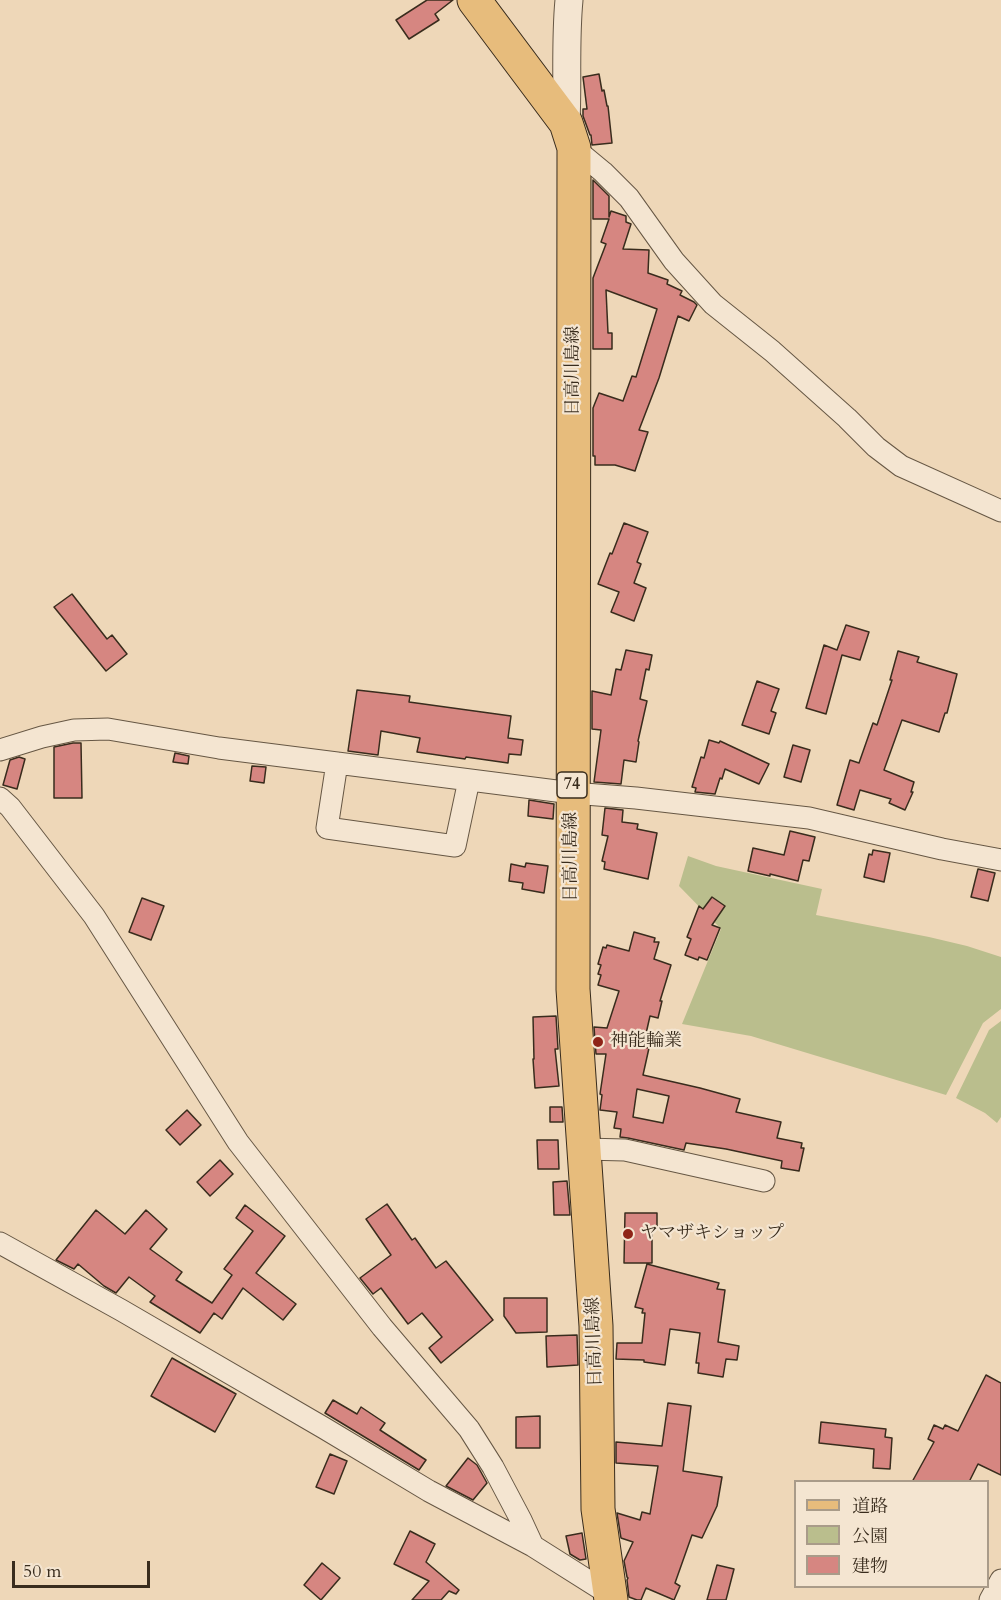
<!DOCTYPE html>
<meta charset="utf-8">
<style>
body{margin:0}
#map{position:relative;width:1001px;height:1600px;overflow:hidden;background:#eed7b8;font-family:Cardo,"Noto Serif JP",serif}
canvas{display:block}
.legend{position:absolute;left:794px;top:1480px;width:195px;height:108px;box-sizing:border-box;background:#f4e5d1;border:2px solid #a99b89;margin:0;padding:8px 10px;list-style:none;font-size:18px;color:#392c1d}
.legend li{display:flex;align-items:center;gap:12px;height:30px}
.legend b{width:30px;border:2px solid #a99b89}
.scale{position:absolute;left:12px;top:1561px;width:138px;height:27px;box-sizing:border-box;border:3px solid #392c1d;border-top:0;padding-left:8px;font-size:18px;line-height:21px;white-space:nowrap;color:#392c1d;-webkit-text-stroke:4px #f4e5d1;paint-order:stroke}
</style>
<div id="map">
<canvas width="1001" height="1600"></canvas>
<ul class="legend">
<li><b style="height:8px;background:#e7bc7c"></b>道路</li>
<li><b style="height:16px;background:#babe8d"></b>公園</li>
<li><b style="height:16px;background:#d68681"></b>建物</li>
</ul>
<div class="scale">50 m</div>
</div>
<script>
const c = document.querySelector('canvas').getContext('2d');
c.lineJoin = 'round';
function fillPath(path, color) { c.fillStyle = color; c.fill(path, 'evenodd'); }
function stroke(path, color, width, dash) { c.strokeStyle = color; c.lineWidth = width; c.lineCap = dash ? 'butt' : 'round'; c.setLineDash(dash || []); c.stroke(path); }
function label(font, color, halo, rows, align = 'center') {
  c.font = font + ' Cardo,"Noto Serif JP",serif'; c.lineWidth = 4.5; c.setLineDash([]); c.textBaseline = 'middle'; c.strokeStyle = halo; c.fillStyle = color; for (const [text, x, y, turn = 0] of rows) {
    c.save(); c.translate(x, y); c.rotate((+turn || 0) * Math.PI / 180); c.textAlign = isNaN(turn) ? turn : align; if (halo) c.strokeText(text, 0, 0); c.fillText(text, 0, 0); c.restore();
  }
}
const green = new Path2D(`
 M688 856 716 866 822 889 816 915 929 937 967 946 1001 957V1009L983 1023 946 1095 751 1036 682 1024 721 929 679 886Z
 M1001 1021V1117L997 1123 985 1113 956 1098 989 1030Z`);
const building = new Path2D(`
 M427 0H453L435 14 439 20 409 39 396 20Z
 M599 74 602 91 604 90 607 106H608L612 143 592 145 591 135H590L583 116V109H587L583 77Z
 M593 180 609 196V217L611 211 626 216V222L631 224 623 249 649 250 648 273 668 280 667 284 682 291 680 295 694 302 697 305 689 321 678 316 659 378 639 430 648 432 635 471 615 465H595V456H593V408L599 393 623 401 632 376 636 377 657 309 606 290 608 333H612V349H593V278L606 244 601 242 609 219H593Z
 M624 523 648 532 637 562 641 564 634 583 646 588 634 621 611 612 619 592 598 584 610 553 612 554Z
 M72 594 107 639 112 635 127 654 106 671 54 607Z
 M846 625 869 632 860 660 842 655 826 714 806 708 824 645 837 650Z
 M626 650 652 655 649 670 646 669 640 699 647 701 638 741 639 742 636 762 624 760 621 784 594 782 601 730 592 729V691L611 695 616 669 621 670Z
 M898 651 919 657 917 662 957 674 947 713H945L939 732 902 720 884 770 914 782 911 792H913L905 810 889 803 891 799 860 790 854 810 837 805 850 760 859 763 873 723 877 725 892 680H890Z
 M757 681 779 689 771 711 776 713 769 734 742 725Z
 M357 690 410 696 409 702 511 716 508 738 523 740 521 755 509 754 508 763 466 757 465 759 417 752 420 738 381 731 378 755 348 751Z
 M709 740 719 743 720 741 769 764 759 784 725 769 722 779 720 778 715 794 695 792 696 788 692 787 701 757 704 758Z
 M73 743H81L82 798H54V747Z
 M793 745 810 750 801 782 784 777Z
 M175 753 189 756 188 764 173 762Z
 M19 757 25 759 17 789 3 785 10 760Z
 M252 766 266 767 264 783 250 781Z
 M529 800 554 804 553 819 528 816Z
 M605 808 623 810 622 822 638 824 637 829 657 833 648 879 604 869 605 862 602 861 608 836 602 835Z
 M790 831 815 837 809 861 803 860 798 881 770 874V876L748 871 753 848 784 855Z
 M873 850 890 853 884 882 864 877 869 854 872 855Z
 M526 863 548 866 544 893 522 889 523 883 509 881 511 864 525 867Z
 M978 869 995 873 988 901 971 897Z
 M712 897 725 906 712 925 720 928 707 960 699 957 698 960 685 955 691 939 687 937 699 906 703 909Z
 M142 898 164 906 151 940 129 932Z
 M634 932 655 938 654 942H659L654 959 671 965 660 1001H662L658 1018 650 1016 643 1047 649 1048 643 1075 700 1088 740 1099 736 1112 781 1122 777 1138 802 1143 801 1148H804L799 1171 781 1168 782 1161 726 1149 686 1143 684 1150 628 1138 620 1137 621 1129 614 1128 617 1112 600 1110 602 1095 600 1094 606 1054H596L594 1027 607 1028 619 991 598 985 601 975 598 974 601 965 598 964 603 947 606 948 607 945 629 951ZM637 1089 669 1096 663 1123 633 1117Z
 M556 1016 558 1049H555L559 1086 535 1088 533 1059H534L533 1017Z
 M550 1107H562L563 1122H550Z
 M187 1110 201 1125 180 1145 166 1130Z
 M537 1140H558L559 1169H538Z
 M220 1160 233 1174 210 1196 197 1182Z
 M567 1181 570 1215H554L553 1182Z
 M387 1204 412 1240 415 1238 436 1268 446 1261 493 1320 441 1363 429 1348 442 1337 422 1313 408 1324 381 1288 373 1294 360 1278 391 1255 366 1219Z
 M245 1205 285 1236 256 1273 296 1304 283 1320 243 1288 222 1319 214 1313 200 1333 150 1302 155 1296 129 1277 116 1293 104 1286 78 1264 74 1269 56 1260 96 1210 125 1234 146 1210 167 1229 150 1249 182 1272 176 1280 212 1303 232 1275 224 1269 253 1231 236 1218Z
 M625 1213H657V1229H652V1263H624Z
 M647 1264 719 1283 717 1289 725 1290 718 1342 739 1346 737 1360 726 1359 723 1377 698 1373 699 1363H696L700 1333 670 1329 665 1365 644 1362V1360L616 1359 617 1343H642L645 1313H642L643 1309 635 1307Z
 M504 1298H547V1332L516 1333 504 1316Z
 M577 1335 578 1365 547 1367 546 1336Z
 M172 1358 236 1394 215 1432 151 1396Z
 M986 1375 1001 1383V1475L978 1464 969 1482H912L934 1442 928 1439 934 1425 943 1429 945 1425 958 1431Z
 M333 1400 357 1414 361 1407 385 1423 380 1430 426 1460 419 1470 325 1413Z
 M668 1403 691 1406 683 1471 722 1477 717 1506 702 1538 692 1535 675 1583 680 1586 674 1600 646 1588 641 1600H637L629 1597 627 1580 628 1578 627 1577 624 1561 633 1542 621 1538 617 1513 640 1520 642 1512 650 1514 658 1466 616 1463V1442L662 1446Z
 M540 1416V1448H516V1417Z
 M821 1422 886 1429 885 1437 892 1438 890 1469 873 1468 874 1449 819 1443Z
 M330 1454 347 1461 334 1494 316 1487Z
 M468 1458 477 1465 487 1483 473 1500 446 1486Z
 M410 1531 435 1544 426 1562 459 1590 456 1594 449 1591 441 1600H412L429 1581 394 1564Z
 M582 1533 586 1559 580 1560 570 1554 566 1536Z
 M322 1563 340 1578 321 1600 304 1585Z
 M717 1565 734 1569 726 1600H707Z`);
const minor = new Path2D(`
 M574 148 603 172 629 198 674 261 713 304 772 351 847 418 876 447 901 466 1001 511
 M0 750 42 737 74 730 108 729 219 748 337 763 572 793 636 798 809 818 942 849 1001 860
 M337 763 327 828 455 846 469 780
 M0 798 10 807 94 916 238 1142 382 1327 469 1429 493 1467 521 1520 533 1546
 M584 1149 625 1150 764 1181
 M0 1243 121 1310 324 1428 429 1491 533 1546 609 1594
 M990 1600 1001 1580`);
const tertiary = new Path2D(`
 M566 123C568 82 565 41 569 0`);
const primary = new Path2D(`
 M474 0 566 123 574 148 573 989 596 1326 598 1509 611 1600`);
const markers = [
 [598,1042,6,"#8f2418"],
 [628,1234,6,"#8f2418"]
];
const shields = [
 [572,785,30]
];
const shieldNames = [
 ["74",572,785]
];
const streetNames = [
 ["日高川島線",574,371,-90],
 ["日高川島線",572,857,-90],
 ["日高川島線",595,1342,-92]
];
const poiNames = [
 ["神能輪業",610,1042],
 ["ヤマザキショップ",640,1234]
];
fillPath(green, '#babe8d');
fillPath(building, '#d68681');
stroke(building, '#392c1d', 1.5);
stroke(minor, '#665744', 23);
stroke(tertiary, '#665744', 29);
stroke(primary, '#392c1d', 35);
stroke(minor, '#f4e5d1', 21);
stroke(tertiary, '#f4e5d1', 27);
stroke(primary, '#e7bc7c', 33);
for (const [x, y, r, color] of markers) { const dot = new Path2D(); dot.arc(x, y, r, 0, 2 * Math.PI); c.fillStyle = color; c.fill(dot); stroke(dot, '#f4e5d1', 2); }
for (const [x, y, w] of shields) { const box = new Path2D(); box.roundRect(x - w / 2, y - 13, w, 26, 4.5); c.fillStyle = '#f4e5d1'; c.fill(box); stroke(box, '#392c1d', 1.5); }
label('bold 16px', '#392c1d', null, shieldNames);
label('18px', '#392c1d', '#f4e5d1', streetNames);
label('18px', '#392c1d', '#f4e5d1', poiNames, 'left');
</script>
